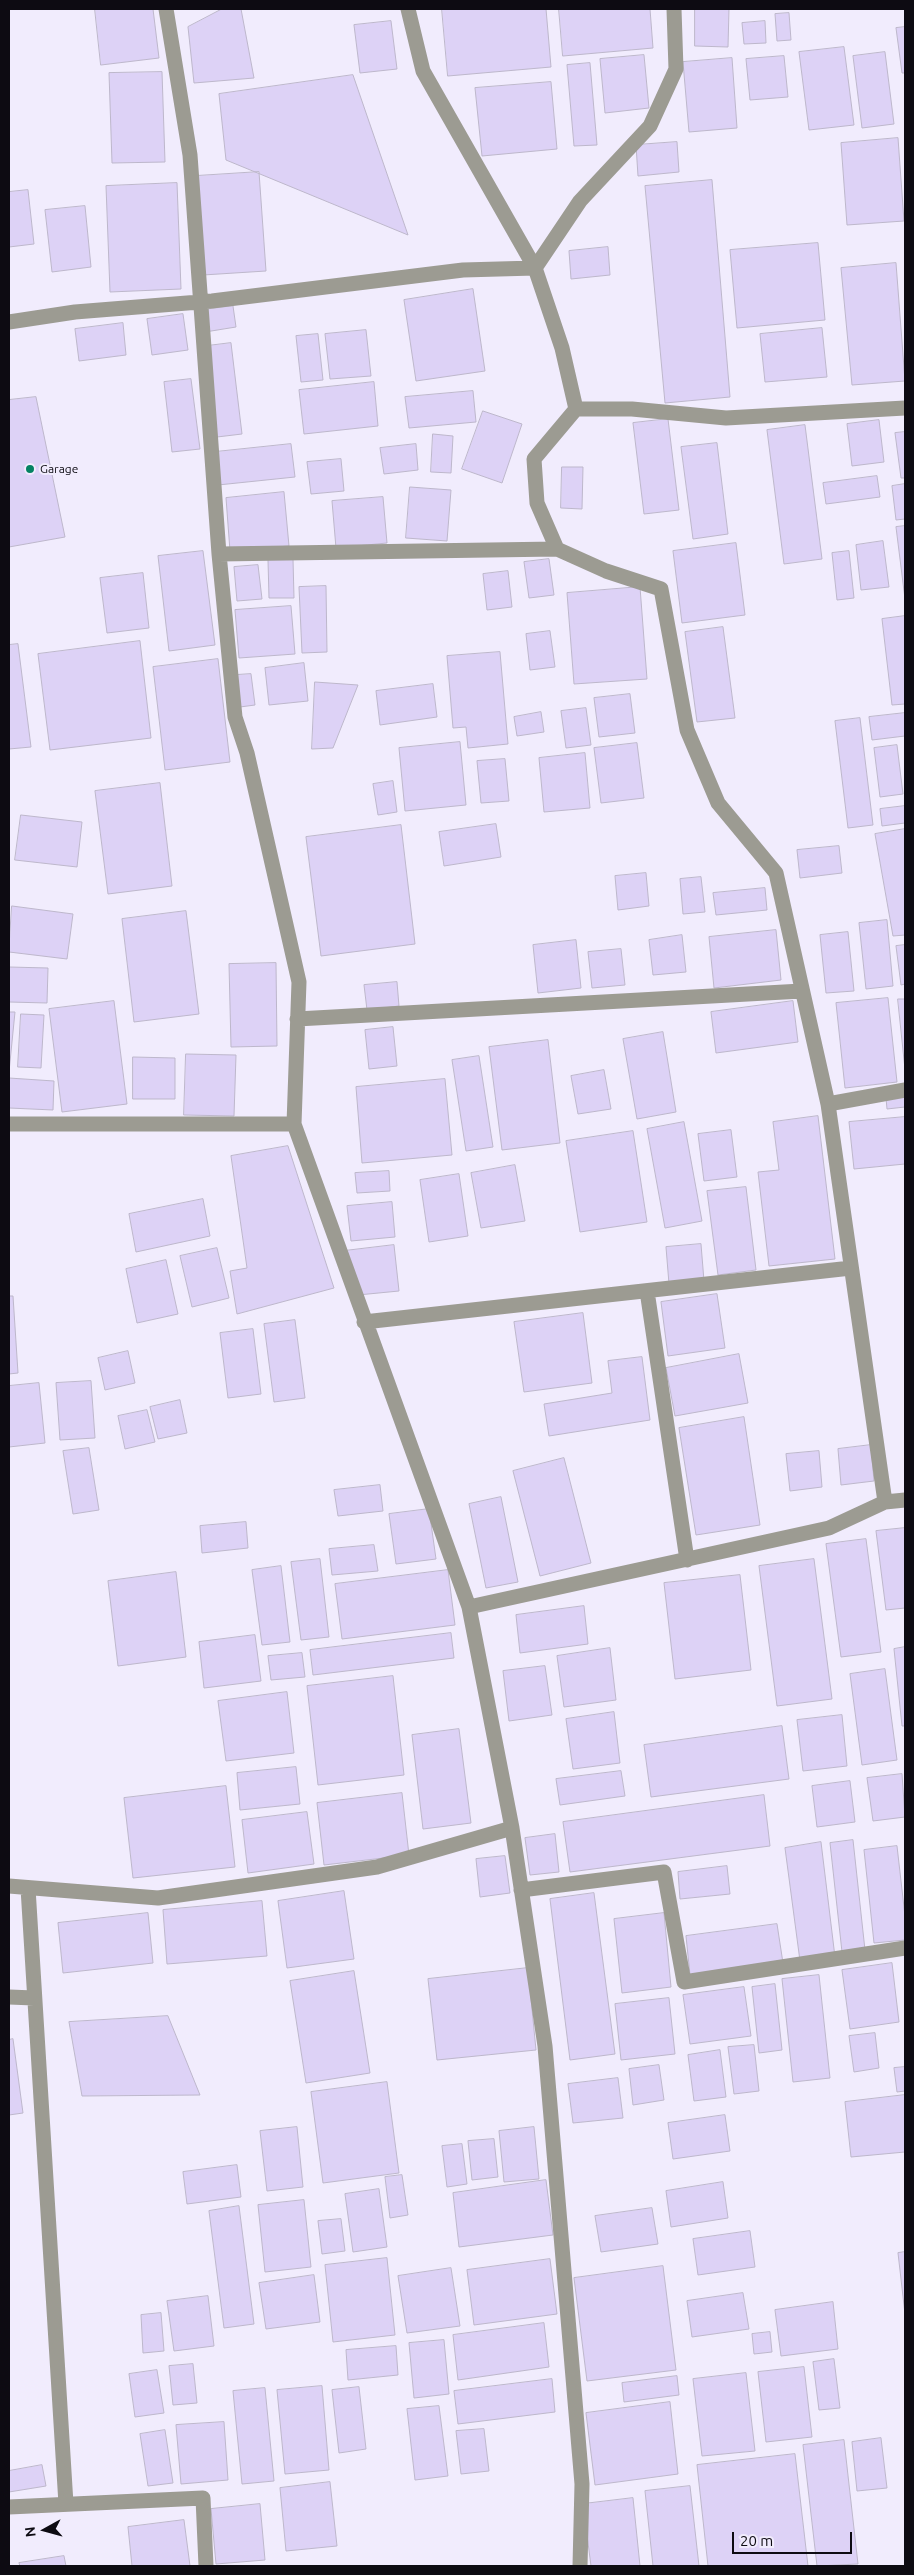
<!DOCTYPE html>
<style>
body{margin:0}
#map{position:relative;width:914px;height:2575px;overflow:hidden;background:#f1ecfd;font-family:Ubuntu,sans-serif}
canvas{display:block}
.frame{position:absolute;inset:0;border:10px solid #0d0b12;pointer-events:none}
.north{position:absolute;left:20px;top:2505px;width:50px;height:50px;-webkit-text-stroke:4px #f1ecfd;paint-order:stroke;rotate:263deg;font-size:14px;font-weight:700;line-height:20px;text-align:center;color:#0d0b12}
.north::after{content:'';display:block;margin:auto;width:18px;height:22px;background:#0d0b12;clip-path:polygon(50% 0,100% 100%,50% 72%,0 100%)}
.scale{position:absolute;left:732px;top:2532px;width:120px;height:22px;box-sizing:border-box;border:2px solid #0d0b12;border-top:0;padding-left:6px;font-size:15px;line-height:18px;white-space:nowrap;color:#0d0b12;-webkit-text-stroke:4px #f1ecfd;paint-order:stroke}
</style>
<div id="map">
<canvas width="914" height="2575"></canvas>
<div class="frame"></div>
<div class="north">N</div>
<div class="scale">20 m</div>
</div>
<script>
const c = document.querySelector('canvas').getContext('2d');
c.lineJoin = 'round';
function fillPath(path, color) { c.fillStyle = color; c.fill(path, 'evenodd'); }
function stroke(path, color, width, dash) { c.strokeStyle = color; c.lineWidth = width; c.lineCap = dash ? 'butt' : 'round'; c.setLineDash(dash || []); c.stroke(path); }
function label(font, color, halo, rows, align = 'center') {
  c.font = font + ' Ubuntu,sans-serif'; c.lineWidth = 4; c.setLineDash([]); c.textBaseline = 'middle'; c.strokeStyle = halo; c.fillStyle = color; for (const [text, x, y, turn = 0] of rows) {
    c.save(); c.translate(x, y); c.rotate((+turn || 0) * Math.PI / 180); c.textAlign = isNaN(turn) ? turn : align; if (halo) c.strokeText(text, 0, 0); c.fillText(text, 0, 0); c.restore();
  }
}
const building = new Path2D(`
 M95 9H153L159 58 101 65Z
 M222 9H241L254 78 194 83 188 27Z
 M442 9H546L551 67 448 76Z
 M559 9H650L653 48 563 56Z
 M695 9H729L728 47 695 46Z
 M789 13 791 40 777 41 775 14Z
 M391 21 397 69 360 73 354 25Z
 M765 21 766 43 744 44 742 23Z
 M905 27V73H902L896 28Z
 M844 47 854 125 809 130 799 52Z
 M885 52 894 124 862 128 853 56Z
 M644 55 649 108 605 113 600 59Z
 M784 56 788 97 750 100 746 59Z
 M732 58 737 128 689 132 683 62Z
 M590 63 597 145 574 146 567 65Z
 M162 72 165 162 112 163 109 73Z
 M353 75 408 235 226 160 219 94Z
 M551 82 557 149 482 156 475 88Z
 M898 138 904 221 847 225 841 143Z
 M677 142 679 172 638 176 636 145Z
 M259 172 266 271 203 275 196 176Z
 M712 180 730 397 665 403 645 186Z
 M177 183 181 289 110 292 106 186Z
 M28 190 34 244 9 247V192Z
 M85 206 91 267 52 272 45 210Z
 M818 243 825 320 737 328 730 250Z
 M608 247 610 275 571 279 569 251Z
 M896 263 905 381 852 385 841 268Z
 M473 289 485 371 416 381 404 300Z
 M233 306 236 327 205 332 202 310Z
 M183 314 188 350 152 355 147 319Z
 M123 323 126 355 79 361 75 329Z
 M822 328 827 377 765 382 760 334Z
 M366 330 371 376 330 379 325 334Z
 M318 334 323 380 301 382 296 336Z
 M231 343 242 434 217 437 207 346Z
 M191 379 200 449 172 452 164 382Z
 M374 382 378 426 304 434 299 390Z
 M473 391 476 422 409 428 405 397Z
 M36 397 65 537 9 547V400Z
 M483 411 522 424 502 483 462 469Z
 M668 419 679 510 644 514 633 423Z
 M879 420 884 462 852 466 847 424Z
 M805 425 822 559 784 564 767 430Z
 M905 432V478H901L895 433Z
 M433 434 453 436 451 473 431 472Z
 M717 443 728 534 693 539 681 447Z
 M291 444 295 477 218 485 215 452Z
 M416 444 418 470 384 474 380 448Z
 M341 459 344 491 311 494 307 462Z
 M562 467H583L582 509 561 508Z
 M877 476 880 497 826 504 823 483Z
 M905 484V519L896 520 892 486Z
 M410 487 451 490 447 541 406 538Z
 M284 492 289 546 230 551 226 498Z
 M383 497 387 543 336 548 332 501Z
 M905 526V599L896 527Z
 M883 541 889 587 861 590 856 545Z
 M736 543 745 615 682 623 673 551Z
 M203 551 215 645 169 651 158 556Z
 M849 551 854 598 837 600 832 553Z
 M293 559 294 598H269L268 560Z
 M549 559 554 595 529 598 524 562Z
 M258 565 262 599 237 601 234 567Z
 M508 571 512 607 487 610 483 574Z
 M143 573 149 628 107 633 100 578Z
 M326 586 327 652 302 653 299 587Z
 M640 587 647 679 574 684 567 593Z
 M291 606 295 654 239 658 235 610Z
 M905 616V704L892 705 882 619Z
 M723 627 735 718 697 722 685 632Z
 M550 631 555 667 530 670 526 634Z
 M140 641 151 738 50 750 38 654Z
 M18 644 31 747 9 749V645Z
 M500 652 508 744 468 748 466 727 453 728 447 656Z
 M218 659 230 762 165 770 153 667Z
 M304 663 308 701 269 705 265 668Z
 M251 674 255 705 240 707 236 675Z
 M315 682 358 685 333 748 312 749Z
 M433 684 437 717 380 725 376 691Z
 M630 694 635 733 599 737 594 698Z
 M586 708 591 745 566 748 561 711Z
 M541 712 544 732 517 736 514 717Z
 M905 713V736L872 740 869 717Z
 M860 718 873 825 848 828 835 721Z
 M460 742 466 805 405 811 399 748Z
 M637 743 644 798 601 803 594 748Z
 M897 745 903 794 880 797 874 748Z
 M585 753 590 808 544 812 539 758Z
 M505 759 509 801 481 803 477 761Z
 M393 781 397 812 378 815 373 784Z
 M160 783 172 886 108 894 95 791Z
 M905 806V823L882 826 880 809Z
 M21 815 82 822 77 867 15 860Z
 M496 824 501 857 444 866 439 832Z
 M401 825 415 944 321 956 306 837Z
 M905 829V935L893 936 875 834Z
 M839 846 842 873 800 878 797 850Z
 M646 873 649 906 618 910 615 876Z
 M701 877 705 912 683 914 680 879Z
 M765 888 767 910 716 915 713 893Z
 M12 906 73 914 67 959 9 952Z
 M186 911 199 1014 134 1022 122 919Z
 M887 920 893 986 866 989 859 923Z
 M776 930 781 980 714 988 709 937Z
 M848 932 854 991 826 993 820 935Z
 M682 935 686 972 653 975 649 940Z
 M576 940 581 988 538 993 533 945Z
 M905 945V984L901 985 896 946Z
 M621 949 625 985 592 988 588 952Z
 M276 963 277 1046 231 1047 229 964Z
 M9 967 48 968 47 1003 9 1002Z
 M397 982 399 1006 367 1010 364 985Z
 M888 998 897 1082 845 1088 836 1003Z
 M898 999H905V1069Z
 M114 1001 127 1104 62 1112 49 1009Z
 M793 1001 798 1042 716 1053 711 1012Z
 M9 1012H15L9 1072Z
 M21 1014 44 1015 41 1068 18 1067Z
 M393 1027 397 1066 369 1069 365 1030Z
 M663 1032 676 1112 637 1119 623 1039Z
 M548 1040 560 1143 502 1150 489 1047Z
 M186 1054 236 1055 234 1116 184 1115Z
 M479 1056 493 1147 466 1151 452 1060Z
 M133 1057 175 1058V1099H133Z
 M604 1070 611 1109 578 1114 571 1076Z
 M9 1078 54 1081 53 1110 9 1108Z
 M445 1079 452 1155 362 1163 356 1087Z
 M905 1096V1107L887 1109 886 1098Z
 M818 1116 835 1259 769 1266 758 1172 779 1170 773 1122Z
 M905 1117V1164L854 1169 849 1122Z
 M684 1122 702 1221 665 1228 647 1129Z
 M731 1130 737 1177 704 1181 698 1134Z
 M633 1131 647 1222 580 1232 566 1141Z
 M288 1146 334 1288 237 1314 230 1271 247 1268 231 1156Z
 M515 1165 525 1221 481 1228 471 1173Z
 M389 1171 390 1191 357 1193 355 1173Z
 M459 1174 468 1236 429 1242 420 1180Z
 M746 1187 756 1270 718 1275 707 1191Z
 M203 1199 210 1236 136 1252 129 1214Z
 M392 1202 395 1237 351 1241 347 1206Z
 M701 1244 704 1281 669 1284 666 1247Z
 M394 1245 399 1291 358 1295 344 1251Z
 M217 1248 229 1298 192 1307 180 1256Z
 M166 1260 178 1314 137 1323 126 1269Z
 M717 1294 725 1348 668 1356 661 1302Z
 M9 1296H13L18 1373 9 1374Z
 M583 1313 592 1383 524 1392 514 1322Z
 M295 1320 305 1398 274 1402 264 1324Z
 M253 1329 261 1394 228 1398 220 1333Z
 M128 1351 135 1383 105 1390 98 1358Z
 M739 1354 748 1403 675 1416 666 1368Z
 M642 1357 650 1420 549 1436 544 1404 612 1393 608 1361Z
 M91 1381 95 1438 60 1440 56 1383Z
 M39 1383 45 1443 9 1447V1386Z
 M180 1400 187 1433 158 1439 150 1407Z
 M147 1410 155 1442 125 1449 118 1416Z
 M744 1417 760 1525 696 1535 679 1428Z
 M871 1445 874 1481 841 1485 838 1449Z
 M89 1448 99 1510 73 1514 63 1451Z
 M819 1451 822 1487 790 1491 786 1454Z
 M564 1458 591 1563 540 1576 513 1471Z
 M380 1485 383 1511 338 1516 334 1490Z
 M501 1497 518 1582 486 1588 469 1504Z
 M429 1509 436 1559 396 1564 389 1514Z
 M246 1522 248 1548 202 1553 200 1526Z
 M905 1528V1608L886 1610 876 1531Z
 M866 1539 881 1652 841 1657 826 1544Z
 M374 1545 378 1571 332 1575 329 1549Z
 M320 1559 329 1637 301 1640 291 1562Z
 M814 1559 832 1699 777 1706 759 1566Z
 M281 1566 290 1642 262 1645 252 1570Z
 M448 1570 455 1625 342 1639 335 1584Z
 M176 1572 186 1657 118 1666 108 1581Z
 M740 1575 751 1670 675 1679 664 1583Z
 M584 1606 588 1644 520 1653 516 1615Z
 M451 1633 454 1658 313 1675 310 1650Z
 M255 1635 261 1681 204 1688 199 1642Z
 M905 1647V1726H902L894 1649Z
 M610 1648 616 1700 564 1707 557 1656Z
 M302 1653 305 1677 271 1680 268 1656Z
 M545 1666 552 1715 509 1721 503 1671Z
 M885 1669 897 1760 862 1765 850 1674Z
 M393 1676 404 1775 318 1785 307 1686Z
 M287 1692 294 1753 226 1761 218 1701Z
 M614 1712 620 1763 573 1769 566 1719Z
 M842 1715 847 1766 803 1771 797 1720Z
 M782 1726 789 1779 651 1797 644 1745Z
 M459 1729 471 1823 423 1829 412 1735Z
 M296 1767 300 1804 240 1810 237 1773Z
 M621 1771 625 1796 560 1805 556 1779Z
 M902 1774 905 1817 873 1821 867 1778Z
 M850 1781 855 1822 817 1827 812 1786Z
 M226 1786 235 1867 133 1878 124 1798Z
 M402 1793 409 1855 324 1865 317 1803Z
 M764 1795 770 1846 570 1872 563 1822Z
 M307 1812 314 1864 248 1873 242 1820Z
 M555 1834 559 1872 530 1875 525 1838Z
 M853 1840 865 1950 842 1952 830 1843Z
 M821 1842 835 1957 800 1961 785 1848Z
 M897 1846 905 1916V1940L874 1943 864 1850Z
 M505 1856 510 1893 480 1897 476 1859Z
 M727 1866 730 1894 680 1899 678 1872Z
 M344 1891 354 1959 287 1968 278 1901Z
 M594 1893 615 2054 570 2060 550 1899Z
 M262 1901 267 1956 167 1964 163 1910Z
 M148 1913 153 1963 63 1973 58 1923Z
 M664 1913 671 1987 622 1993 614 1919Z
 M777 1924 783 1963 690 1975 686 1936Z
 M892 1963 899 2022 850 2029 842 1970Z
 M528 1968 536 2050 437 2060 428 1979Z
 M354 1971 370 2073 306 2083 290 1981Z
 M819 1975 830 2078 793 2082 782 1979Z
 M775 1984 782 2050 759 2053 752 1987Z
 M744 1987 751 2036 690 2044 683 1995Z
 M669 1998 675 2054 621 2060 615 2004Z
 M168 2016 200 2095 82 2096 69 2022Z
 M875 2033 879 2068 854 2072 849 2036Z
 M13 2039 23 2113 9 2115V2040Z
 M754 2045 759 2091 734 2094 728 2047Z
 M720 2050 726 2097 694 2101 688 2055Z
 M659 2065 664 2100 633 2105 629 2069Z
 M905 2067V2091L897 2092 894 2068Z
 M618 2078 623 2118 573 2123 568 2084Z
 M387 2082 399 2173 323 2183 311 2092Z
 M905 2095V2152L851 2157 845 2102Z
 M725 2115 730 2151 673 2159 668 2123Z
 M297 2127 303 2187 267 2191 260 2131Z
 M534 2127 539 2179 504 2182 499 2131Z
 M494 2139 498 2177 472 2180 468 2141Z
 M462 2144 467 2184 447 2187 442 2146Z
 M237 2165 241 2197 187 2204 183 2172Z
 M402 2175 408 2215 390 2218 385 2177Z
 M546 2180 553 2235 459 2247 453 2193Z
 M723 2182 728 2218 671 2227 666 2191Z
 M379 2189 387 2247 353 2252 345 2194Z
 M304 2200 311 2267 265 2272 258 2205Z
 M239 2206 254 2324 224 2328 209 2211Z
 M652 2208 658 2244 601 2252 595 2216Z
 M341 2219 345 2251 322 2254 318 2221Z
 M750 2231 755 2267 698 2275 693 2239Z
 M905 2252V2314L898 2253Z
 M387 2258 395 2335 333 2342 325 2265Z
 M550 2259 557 2314 474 2325 467 2270Z
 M663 2266 676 2370 587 2381 574 2278Z
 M451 2268 460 2326 407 2333 398 2276Z
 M314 2275 320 2322 266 2329 259 2283Z
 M743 2293 749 2329 692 2337 687 2301Z
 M208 2296 214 2346 174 2351 167 2301Z
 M833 2302 838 2349 781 2356 775 2310Z
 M161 2313 164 2351 143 2353 141 2315Z
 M544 2323 549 2367 458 2380 453 2335Z
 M770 2332 772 2352 754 2354 752 2334Z
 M444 2340 449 2394 414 2398 409 2343Z
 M396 2346 398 2375 348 2380 346 2350Z
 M834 2359 840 2408 819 2410 813 2362Z
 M193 2364 197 2403 173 2405 169 2366Z
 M804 2367 812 2437 766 2442 758 2372Z
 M157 2370 164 2413 135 2417 129 2374Z
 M746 2373 755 2451 702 2456 693 2379Z
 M677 2376 679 2395 624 2402 622 2383Z
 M552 2379 555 2412 458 2424 454 2391Z
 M322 2386 329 2470 285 2474 277 2390Z
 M359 2387 366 2449 339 2453 332 2390Z
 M265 2388 274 2481 242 2484 233 2391Z
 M670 2402 678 2474 595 2485 586 2413Z
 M439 2406 448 2476 415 2480 407 2409Z
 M224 2422 228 2480 181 2484 176 2425Z
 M484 2429 489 2471 461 2474 456 2431Z
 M165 2430 173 2483 148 2486 140 2434Z
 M881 2438 887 2488 857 2491 852 2442Z
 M844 2440 858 2564 817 2566 803 2445Z
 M795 2454 808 2566H708L697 2465Z
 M42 2465 46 2486 9 2492V2471Z
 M330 2482 337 2546 286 2551 280 2488Z
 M690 2486 699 2566H653L645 2491Z
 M633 2498 640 2566H591L583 2504Z
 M260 2504 265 2560 216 2564 211 2509Z
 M184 2520 190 2566H132L128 2527Z
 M64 2556 66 2566H20L19 2563Z`);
const minor = new Path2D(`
 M166 9 190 155 219 554 235 717 247 753 299 982 294 1124 469 1607
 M408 9 423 71 535 268 580 201 650 126 676 69 674 9
 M9 322 75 312 212 301 463 270 535 268 562 348 576 409H632L726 418 905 408
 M576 409 534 459 537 503 557 549 606 571 661 589 687 730 718 803 776 873 828 1104 885 1502
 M219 554 557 549
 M297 1019 802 991
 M828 1104 905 1090
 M9 1124H294
 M647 1291 687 1560
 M364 1322 851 1268
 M512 1828 545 2046 582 2484 580 2566
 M9 1886 158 1898 377 1867 512 1828 469 1607 829 1528 885 1502 905 1500
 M28 1888 66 2504
 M521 1890 664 1872 684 1982 905 1948
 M9 1997 34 1998
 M9 2507 203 2498 206 2566`);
const markers = [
 [30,469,5,"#048262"]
];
const poiNames = [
 ["Garage",40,469]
];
fillPath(building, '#ddd2f6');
stroke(building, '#bdb7cb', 1);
stroke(minor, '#9c9b92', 15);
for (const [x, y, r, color] of markers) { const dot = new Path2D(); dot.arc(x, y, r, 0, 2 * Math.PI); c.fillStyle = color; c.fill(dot); stroke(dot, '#f1ecfd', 2); }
label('12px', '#0d0b12', '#f1ecfd', poiNames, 'left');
</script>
